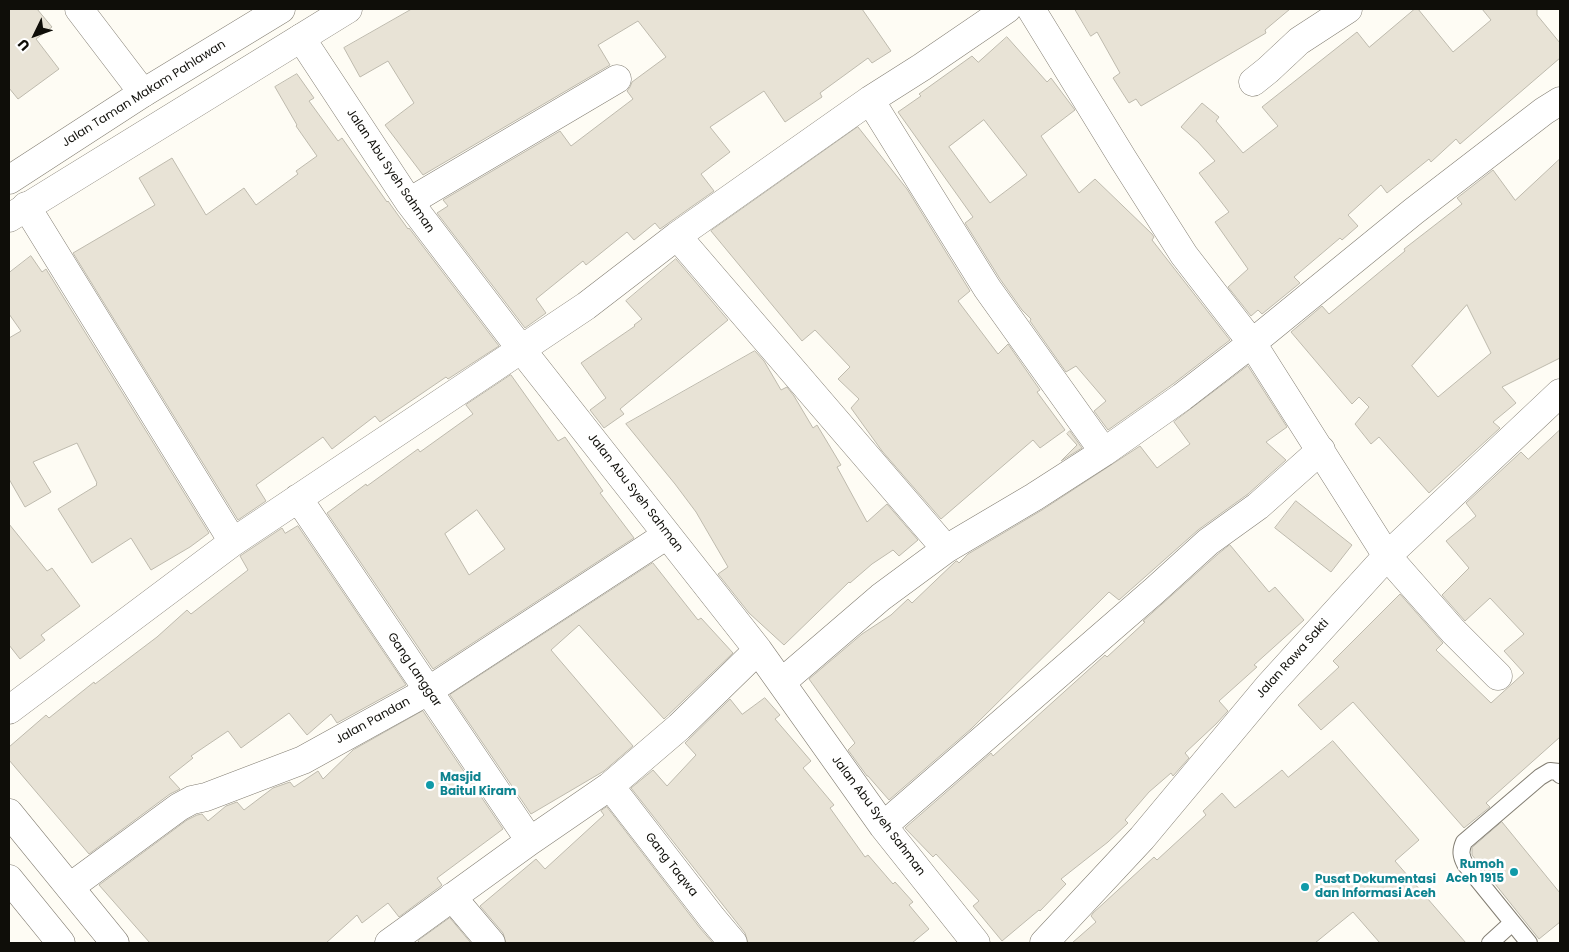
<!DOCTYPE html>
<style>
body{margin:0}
#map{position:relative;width:1569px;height:952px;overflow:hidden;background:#fefcf4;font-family:Poppins,sans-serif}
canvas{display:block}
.frame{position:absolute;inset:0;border:10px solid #0f0e09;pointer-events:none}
.north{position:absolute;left:10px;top:10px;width:50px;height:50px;-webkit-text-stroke:4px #fff;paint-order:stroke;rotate:228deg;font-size:14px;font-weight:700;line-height:20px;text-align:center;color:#0f0e09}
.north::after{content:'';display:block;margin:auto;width:18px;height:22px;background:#0f0e09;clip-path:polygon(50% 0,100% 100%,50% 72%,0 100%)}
</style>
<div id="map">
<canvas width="1569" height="952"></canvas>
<div class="frame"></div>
<div class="north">U</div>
</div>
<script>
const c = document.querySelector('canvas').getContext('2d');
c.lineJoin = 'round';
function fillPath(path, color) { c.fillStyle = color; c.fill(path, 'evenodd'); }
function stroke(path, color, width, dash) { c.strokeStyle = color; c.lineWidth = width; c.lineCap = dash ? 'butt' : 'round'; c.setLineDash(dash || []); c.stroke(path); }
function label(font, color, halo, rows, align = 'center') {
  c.font = font + ' Poppins,sans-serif'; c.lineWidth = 5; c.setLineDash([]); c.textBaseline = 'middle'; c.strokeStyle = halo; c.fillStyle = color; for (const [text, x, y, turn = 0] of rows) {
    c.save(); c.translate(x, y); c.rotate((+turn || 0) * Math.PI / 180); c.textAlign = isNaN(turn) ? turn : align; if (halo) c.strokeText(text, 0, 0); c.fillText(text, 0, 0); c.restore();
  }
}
const building = new Path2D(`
 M9 9H37L52 27 36 39 59 69 18 99 9 88Z
 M412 9H862L891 51 872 63 868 58 820 93 822 97 785 122 764 91 710 127 730 152 701 174 714 191 660 229 655 223 634 240 627 232 586 265 583 261 536 299 546 313 525 328 437 213 448 206 443 200 560 131 571 146 633 99 627 91 630 87 632 82 666 57 638 21 598 45 610 65 423 175 385 125 414 103 388 61 360 77 344 48Z
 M1075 9H1290L1265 30 1266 33 1141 106 1136 99 1129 103 1113 78 1120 73 1097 32 1091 36Z
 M1415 9H1418L1453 52 1491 20 1482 9H1537V15L1560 43V58L1460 144 1456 139 1431 162 1429 159 1387 193 1381 185 1348 215 1358 226 1342 240 1340 238 1294 277 1300 283 1262 314 1258 310 1251 316 1228 287 1248 269 1215 222 1229 212 1199 173 1215 161 1198 142 1181 127 1202 103 1219 117 1216 121 1243 153 1278 126 1262 107 1357 32 1369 47Z
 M1007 37 1047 82 1051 78 1075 110 1041 136 1079 193 1095 179 1152 234 1154 237 1152 240 1230 340 1173 384 1108 430 1094 411 1106 401 1076 366 1066 372 1030 321 1031 319 1022 310 1000 279 965 223 973 217 898 112 921 96 919 94 972 56 978 62ZM984 120 1027 175 990 203 949 147Z
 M297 74 314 98 309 101 338 141 342 138 387 202 388 201 408 229 409 228 499 346 448 379 446 377 380 422 375 416 332 449 323 437 256 485 266 501 238 520 73 253 155 205 139 178 172 158 206 215 244 188 256 205 298 174 296 171 317 156 296 126 297 125 275 87Z
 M858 127 907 189 970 291 958 301 998 354 1008 344 1040 390 1037 392 1065 430 1040 448 1033 440 941 519 882 451 851 408 859 399 838 379 850 367 815 330 802 341 711 231Z
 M1560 159V358L1502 387 1516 403 1493 422 1500 428 1429 493 1379 437 1371 444 1355 424 1369 407 1359 397 1352 404 1291 332 1322 306 1329 314 1405 251 1404 249 1462 204 1457 198 1493 170 1515 200ZM1467 305 1491 353 1438 397 1412 366Z
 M31 256 42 272 46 269 209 533 190 547 151 570 131 538 92 563 58 509 97 485 96 484 97 483 77 443 33 462 51 492 25 507 9 479V338L21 331 9 314V273Z
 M676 259 728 320 620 409 624 414 604 428 590 410 606 398 581 363 635 326 634 325 642 319 626 301Z
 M755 351 764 361 781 390 787 387 794 396 813 428 817 425 841 465 837 467 867 522 887 504 918 540 899 556 893 550 872 564 850 583 849 582 784 645 749 613 718 574 728 567 696 512 675 484 626 424Z
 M1248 366 1287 427 1266 442 1286 460 1248 494 1198 530 1119 600 1109 592 971 729 889 800 868 776H867L848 750 855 743 809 679 862 634 891 615 908 599 912 603 956 561H957L959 563 968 554 1042 510 1140 446 1157 468 1190 444 1174 422Z
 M511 375 558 441 565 437 603 491 600 493 634 538 433 669 327 513 366 484 367 486 418 449 420 452 473 414 466 405ZM477 510 505 549 469 575 445 534Z
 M1560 430V737L1486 803 1490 807 1464 828 1353 702 1321 730 1298 705 1339 667 1333 661 1400 594 1443 643 1436 650 1491 703 1524 673 1504 651 1524 634 1490 598 1465 621 1442 595 1469 568 1446 541 1476 516 1466 503 1521 452 1528 459Z
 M1070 431 1082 448 1061 461 1077 445 1067 434Z
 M1296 501 1352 545 1331 572 1275 528Z
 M9 524 47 571 52 568 80 606 41 635 45 640 20 659 9 645Z
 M298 526 406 685 337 723 331 714 307 735 289 713 241 748 228 731 191 756 193 758 169 777 180 789 170 794 89 854 9 760V747L46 715 49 718 94 682 95 684 157 637 187 610 191 614 248 570 240 556 282 528 285 533Z
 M1230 545 1269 592 1275 587 1304 620 1254 665 1257 667 1219 701 1228 711 1216 724 1185 753 1189 758 1173 776 1171 773 1149 792 1125 820 1128 823 1108 842 1061 879 1066 884 1040 911 1039 910 1002 941 973 906 979 901 936 854 933 857 905 828 991 753 993 756 1105 655 1107 657 1145 622 1143 621 1218 554Z
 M653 563 698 620 701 618 733 653 664 719 579 625 551 650 633 746 604 771 531 814 450 695Z
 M765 698 780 715 775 719 811 761 803 768 834 805 830 808 865 857 868 855 893 884 895 882 913 902 909 905 929 929 912 943H748L745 933 631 788 653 770 667 786 696 755 685 743 730 699 742 714Z
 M423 711 503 829 437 878 442 885 441 886 399 917 388 903 362 923 357 915 326 943H150L99 885 187 820 197 815 202 814 208 821 226 806 237 802 244 810 273 788 290 782 294 787 318 771 323 779 353 750Z
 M1333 741 1419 840 1395 861 1466 943H1380L1353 912 1315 943H1072L1096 922 1091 916 1093 913 1154 857 1157 860 1206 815 1203 811 1222 793 1235 808 1282 770 1288 777Z
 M607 807 700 928 713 943H506L503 933 480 906 536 859 545 869 604 815 601 811Z
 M1502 822 1560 893V922L1539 939 1472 855V848Z
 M450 918 471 943H420L418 941Z`);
const service = new Path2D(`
 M1490 943 1512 923
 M1529 943 1465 864C1461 856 1460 851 1464 842L1540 777 1550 771 1559 772 1560 775`);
const minor = new Path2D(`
 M79 9 143 93
 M1031 9 1123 159 1184 255 1252 343 1387 556 1453 631 1498 676
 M301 38 409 202 521 349 758 650 883 826 976 943
 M1253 82 1268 70 1299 41 1348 9
 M870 100 987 288 1104 452
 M409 202 617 79
 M26 206 233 542
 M677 236 946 549
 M298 498 530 841
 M782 682 881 597 946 549 1034 497 1104 452 1182 397 1252 343 1414 211 1544 111 1560 101
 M9 710 233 542 586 306 677 236 870 100 922 67 1007 9
 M610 786 712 918 733 943
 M883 826 1154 591 1208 542 1258 506 1321 450
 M70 887 179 807 192 800 206 797 303 760 428 691 667 535
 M452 897 491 943
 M389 943 530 841 610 786 679 727 758 650
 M1044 943 1142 838 1268 687 1387 556 1560 393`);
const tertiary = new Path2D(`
 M9 180 143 93 281 9
 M9 218 348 9`);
const trunk = new Path2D(`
 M9 813 115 943
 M9 879 61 943`);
const markers = [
 [430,785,5,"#0f9aa8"],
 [1514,872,5,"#0f9aa8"],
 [1305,887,5,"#0f9aa8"]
];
const streetNames = [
 ["Jalan Taman Makam Pahlawan",144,94,-32],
 ["Jalan Abu Syeh Sahman",390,171,56],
 ["Jalan Abu Syeh Sahman",635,493,52],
 ["Jalan Rawa Sakti",1293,659,-48],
 ["Gang Langgar",414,670,56],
 ["Jalan Pandan",373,721,-29],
 ["Jalan Abu Syeh Sahman",878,816,53],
 ["Gang Taqwa",671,865,52]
];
const cultureNames = [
 ["Masjid",440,778],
 ["Baitul Kiram",440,792],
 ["Rumoh",1504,865,"right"],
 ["Aceh 1915",1504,879,"right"],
 ["Pusat Dokumentasi",1315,880],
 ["dan Informasi Aceh",1315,894]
];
fillPath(building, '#e8e3d6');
stroke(building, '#bebaad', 1);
stroke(service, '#837e73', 18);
stroke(minor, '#837e73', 29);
stroke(tertiary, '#837e73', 29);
stroke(trunk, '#837e73', 29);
stroke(service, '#fff', 16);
stroke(minor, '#fff', 28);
stroke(tertiary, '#fff', 28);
stroke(trunk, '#fff', 28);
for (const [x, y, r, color] of markers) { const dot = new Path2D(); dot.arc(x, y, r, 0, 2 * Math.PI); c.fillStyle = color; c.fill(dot); stroke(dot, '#fff', 2); }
label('12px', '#0f0e09', '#fff', streetNames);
label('bold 12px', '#0d838f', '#fff', cultureNames, 'left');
</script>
